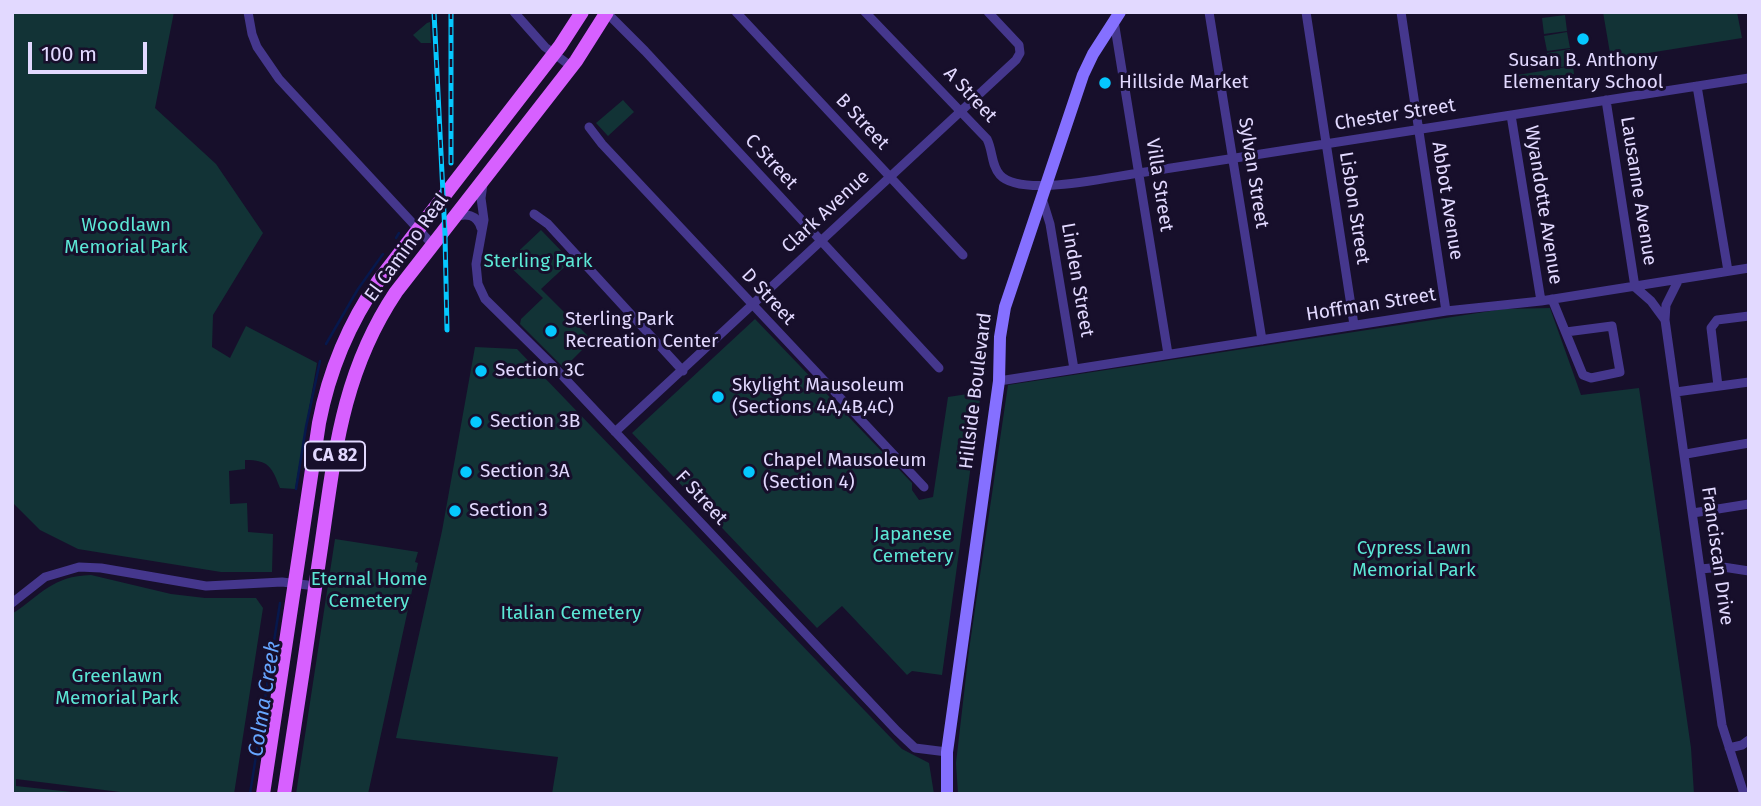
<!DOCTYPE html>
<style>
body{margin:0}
#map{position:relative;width:1761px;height:806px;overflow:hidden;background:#170f2b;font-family:"Fira Sans",sans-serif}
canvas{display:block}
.frame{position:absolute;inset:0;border:14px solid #e2d9ff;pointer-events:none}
.scale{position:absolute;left:28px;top:42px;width:119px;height:32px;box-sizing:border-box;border:4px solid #e2d9ff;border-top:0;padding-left:9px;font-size:21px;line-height:24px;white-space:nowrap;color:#e2d9ff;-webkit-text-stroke:5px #170f2b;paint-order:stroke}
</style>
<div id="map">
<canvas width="1761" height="806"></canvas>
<div class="frame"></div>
<div class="scale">100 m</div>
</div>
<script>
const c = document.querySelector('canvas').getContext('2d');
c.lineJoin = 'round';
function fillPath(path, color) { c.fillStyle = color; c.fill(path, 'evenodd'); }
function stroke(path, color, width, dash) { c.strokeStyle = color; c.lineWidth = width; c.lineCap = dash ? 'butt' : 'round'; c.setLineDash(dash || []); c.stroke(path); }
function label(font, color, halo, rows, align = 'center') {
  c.font = font + ' "Fira Sans",sans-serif'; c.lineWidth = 6; c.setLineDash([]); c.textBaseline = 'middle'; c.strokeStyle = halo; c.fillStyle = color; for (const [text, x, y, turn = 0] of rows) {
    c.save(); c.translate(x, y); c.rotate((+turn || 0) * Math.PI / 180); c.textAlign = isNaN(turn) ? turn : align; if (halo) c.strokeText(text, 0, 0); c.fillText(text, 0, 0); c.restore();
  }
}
const green = new Path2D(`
 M12 12H174L155 108 216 164 263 233 213 315 212 347 230 358 246 326 317 363 295 489 280 488C272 467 269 460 245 460V469L229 471 230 504 247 503 248 532 273 534 272 572H221L78 549 40 530 12 502Z
 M1603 12H1737L1742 38 1611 59Z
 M1565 15 1567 31 1544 34 1542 18Z
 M430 22 431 43H421L413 35 427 23Z
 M1567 32 1570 48 1547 51 1544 36Z
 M1570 49 1573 65 1550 69 1547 53Z
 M1573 66 1574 74 1519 82 1517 75Z
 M623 100 634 112 608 136 596 123Z
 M541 230 571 261 541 289 592 340 564 368 520 324 521 319 543 298 506 263Z
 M1550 308 1581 395 1639 388 1691 748 1694 794H958L956 763 969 650 1008 385 1504 309Z
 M755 319 912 483V490L919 500 933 497 948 397 981 392 942 675 912 671 907 675 842 606 817 628 632 433Z
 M475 347 517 349 893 740 902 749 929 763 934 794H552L558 757 396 738 442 531Z
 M335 539 418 552 415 562 418 563 368 794H296Z
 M91 575 171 594 205 598H256L263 608 234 794H136L16 779V786L90 794H12V614C41 595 52 576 91 575Z`);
const stream = new Path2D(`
 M396 238 399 233
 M326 344 358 289 383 254
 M296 489 306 427 320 361
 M250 794 280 603`);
const minor = new Path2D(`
 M248 12 252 34 257 47 279 79 432 244
 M514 12 545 47 572 67
 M606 12 645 51 939 368
 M736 12 963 255
 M865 12 987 139C993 151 991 165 1000 175 1021 198 1109 177 1139 173L1749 78
 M1209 12 1262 340
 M1306 12 1354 325
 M1401 12 1446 311
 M1114 21 1168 354
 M1697 86 1728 271
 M1606 100 1635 287 1651 301 1665 320
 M1511 115 1541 301
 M589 127 602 144 924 487
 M483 184 481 198 484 220 476 264 478 284 485 299 556 369 897 731 915 748 947 752
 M1042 198 1050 224 1074 369
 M534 214 548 224 683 371
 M454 217C466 213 477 214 481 228
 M1678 281 1666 305 1665 320 1722 725 1744 794
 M1552 299 1583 375 1591 378 1620 372 1612 326 1566 332
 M999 381 1446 311 1541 301 1749 268
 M1718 386 1711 328 1717 320 1749 316
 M1676 392 1749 382
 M615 432 1016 60 1020 53 1019 45 988 12
 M1686 454 1749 443
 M1693 513 1749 504
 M1700 569 1723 567 1749 571
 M12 603 45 577 79 567 101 568 206 586 282 582 316 586
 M1729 748 1742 745 1749 740`);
const secondary = new Path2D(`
 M947 794V752L999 381 1000 337 1005 307 1083 75 1093 54 1120 12`);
const primary = new Path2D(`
 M263 794 319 423C329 371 349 323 379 280L560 46 582 12
 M284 794C296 716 308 639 319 561 334 463 339 377 396 292L576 61 607 12`);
const rail = new Path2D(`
 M434 12 445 234 447 330
 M451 163V12`);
const markers = [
 [1583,39,7,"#05c8ff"],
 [1105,83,7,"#05c8ff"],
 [551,331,7,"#05c8ff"],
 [481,371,7,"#05c8ff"],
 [718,397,7,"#05c8ff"],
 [476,422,7,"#05c8ff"],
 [466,472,7,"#05c8ff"],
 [749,472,7,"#05c8ff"],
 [455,511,7,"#05c8ff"]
];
const shields = [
 [335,456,60]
];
const shieldNames = [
 ["CA 82",335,456]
];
const poiNames = [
 ["Susan B. Anthony",1583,61,"center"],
 ["Elementary School",1583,83,"center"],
 ["Hillside Market",1119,83],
 ["Sterling Park",565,320],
 ["Recreation Center",565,342],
 ["Section 3C",495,371],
 ["Skylight Mausoleum",732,386],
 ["(Sections 4A,4B,4C)",732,408],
 ["Section 3B",490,422],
 ["Chapel Mausoleum",763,461],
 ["(Section 4)",763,483],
 ["Section 3A",480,472],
 ["Section 3",469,511]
];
const streetNames = [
 ["A Street",970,95,47],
 ["Chester Street",1395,115,-9],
 ["B Street",862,122,47],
 ["C Street",771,162,47],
 ["Sylvan Street",1253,173,81],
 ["Villa Street",1159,185,81],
 ["Lausanne Avenue",1638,191,81],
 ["Abbot Avenue",1447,201,81],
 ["Wyandotte Avenue",1543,205,81],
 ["Lisbon Street",1354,208,81],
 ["Clark Avenue",826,212,-43],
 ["El Camino Real",407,248,-54],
 ["Linden Street",1077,280,80],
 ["D Street",768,297,47],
 ["Hoffman Street",1371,305,-9],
 ["Hillside Boulevard",976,391,-83],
 ["F Street",701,498,47],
 ["Franciscan Drive",1717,556,82]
];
const parkNames = [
 ["Woodlawn",126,226],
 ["Memorial Park",126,248],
 ["Sterling Park",538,262],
 ["Japanese",913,535],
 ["Cemetery",913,557],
 ["Cypress Lawn",1414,549],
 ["Memorial Park",1414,571],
 ["Eternal Home",369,580],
 ["Cemetery",369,602],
 ["Italian Cemetery",571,614],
 ["Greenlawn",117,677],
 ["Memorial Park",117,699]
];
const waterNames = [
 ["Colma Creek",265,699,-81]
];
fillPath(green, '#123336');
stroke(stream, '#07184c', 2.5);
stroke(minor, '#45378d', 9);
stroke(secondary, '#8570ff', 12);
stroke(primary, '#d760ff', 14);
stroke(rail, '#05c8ff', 5);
stroke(rail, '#170f2b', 2.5, [8]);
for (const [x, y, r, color] of markers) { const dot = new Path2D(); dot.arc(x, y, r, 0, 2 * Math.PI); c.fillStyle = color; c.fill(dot); stroke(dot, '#170f2b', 2.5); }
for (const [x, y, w] of shields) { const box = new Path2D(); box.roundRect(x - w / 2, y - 14.5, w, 29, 5); c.fillStyle = '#170f2b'; c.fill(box); stroke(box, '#e2d9ff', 2); }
label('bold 18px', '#e2d9ff', null, shieldNames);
label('19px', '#e2d9ff', '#170f2b', poiNames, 'left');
label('19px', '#e2d9ff', '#170f2b', streetNames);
label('19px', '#5ce8d6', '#170f2b', parkNames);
label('italic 21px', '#67a6ff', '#170f2b', waterNames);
</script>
